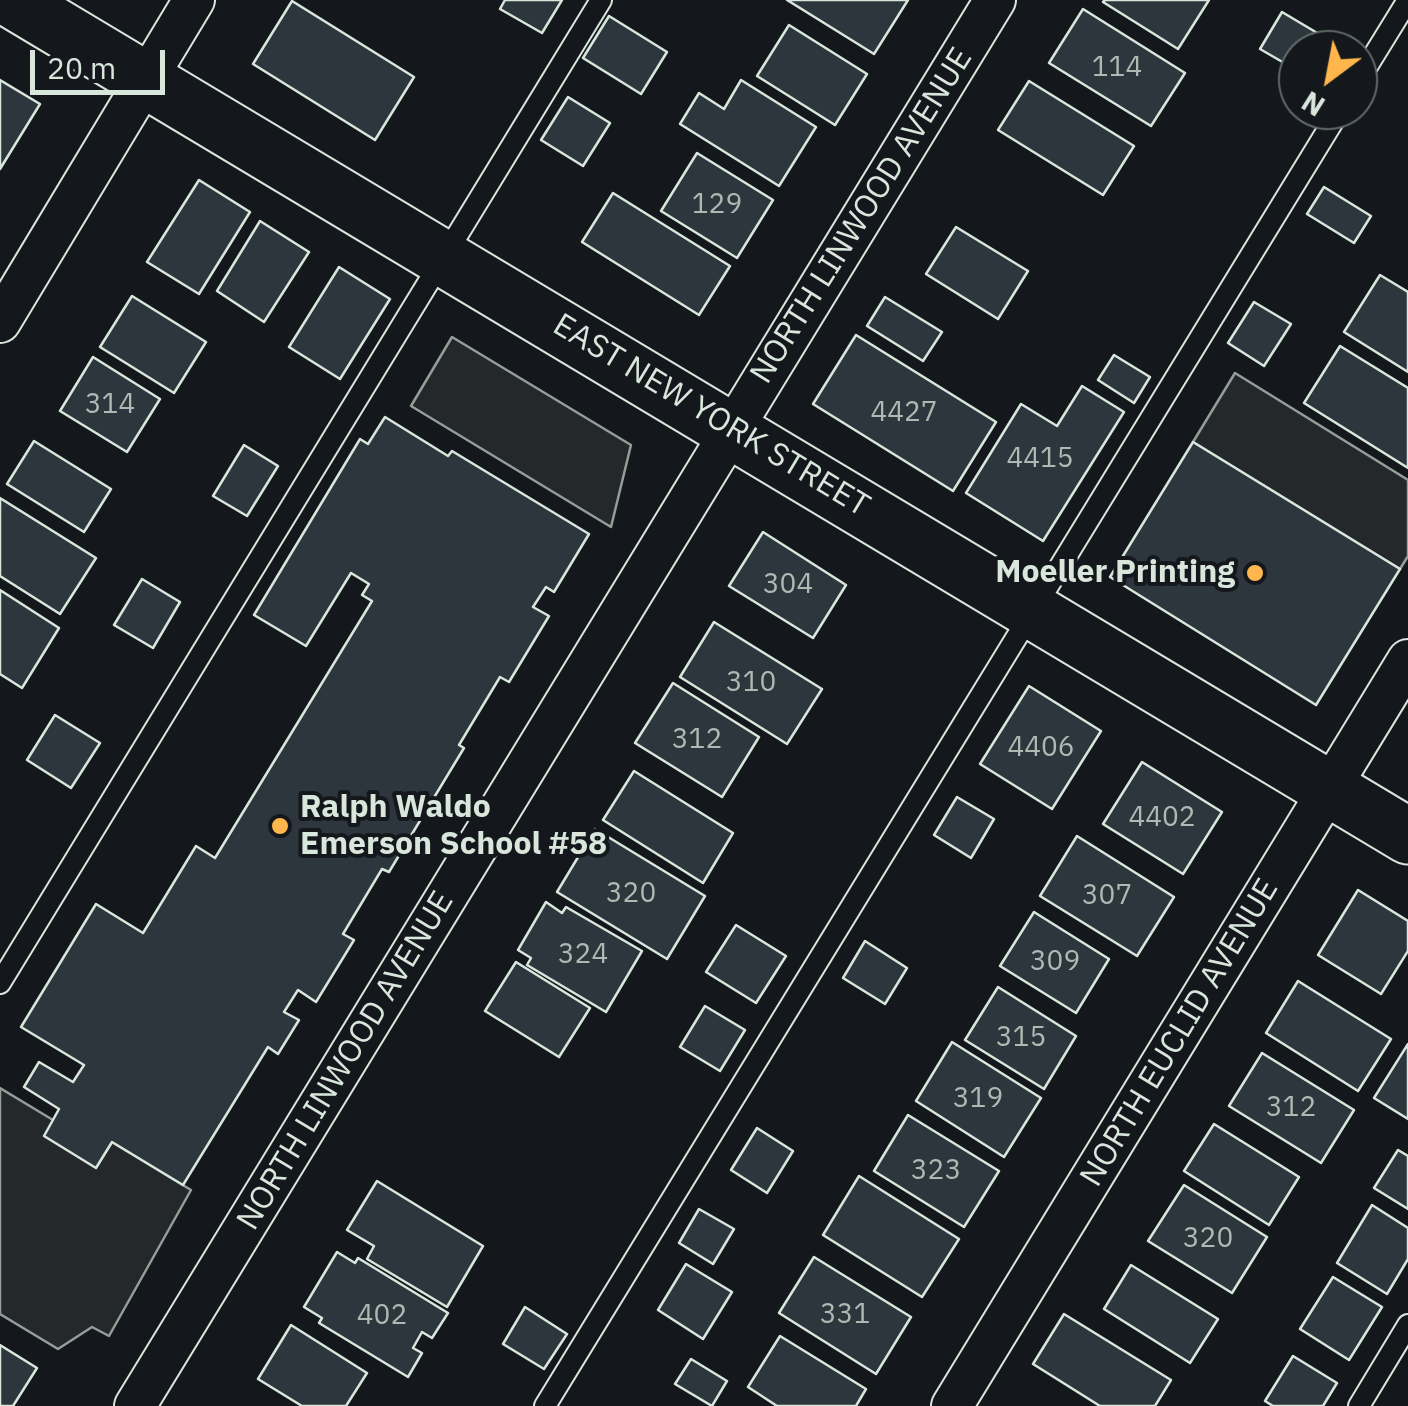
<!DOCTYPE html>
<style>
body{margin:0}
#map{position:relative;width:1408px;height:1406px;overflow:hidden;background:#14181c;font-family:"IBM Plex Sans",sans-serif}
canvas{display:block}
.north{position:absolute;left:1278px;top:30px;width:100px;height:100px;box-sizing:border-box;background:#14181c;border:2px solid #626a69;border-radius:50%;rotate:212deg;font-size:28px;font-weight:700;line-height:40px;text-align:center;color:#d8e6dc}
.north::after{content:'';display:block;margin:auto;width:35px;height:45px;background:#ffb74d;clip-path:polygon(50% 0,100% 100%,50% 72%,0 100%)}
.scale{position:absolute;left:30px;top:50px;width:135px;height:45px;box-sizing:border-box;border:5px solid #d8e6dc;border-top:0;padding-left:12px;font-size:30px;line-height:35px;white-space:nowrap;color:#d8e6dc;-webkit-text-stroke:8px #14181c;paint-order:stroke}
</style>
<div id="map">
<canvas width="1408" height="1406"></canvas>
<div class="north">N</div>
<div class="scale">20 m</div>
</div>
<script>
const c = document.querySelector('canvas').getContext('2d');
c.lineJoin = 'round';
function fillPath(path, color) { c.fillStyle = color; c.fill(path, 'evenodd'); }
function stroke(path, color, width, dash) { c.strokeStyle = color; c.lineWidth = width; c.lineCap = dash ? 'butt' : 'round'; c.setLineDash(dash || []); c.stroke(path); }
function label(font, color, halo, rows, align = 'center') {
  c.font = font + ' "IBM Plex Sans",sans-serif'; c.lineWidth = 8; c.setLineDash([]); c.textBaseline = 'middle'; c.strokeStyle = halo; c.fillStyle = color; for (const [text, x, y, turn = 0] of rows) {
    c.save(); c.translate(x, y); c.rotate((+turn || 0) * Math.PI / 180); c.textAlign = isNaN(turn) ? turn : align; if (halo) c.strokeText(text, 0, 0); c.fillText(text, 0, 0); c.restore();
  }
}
const parking = new Path2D(`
 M452 337 631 445 611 527 411 406Z
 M1235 373 1408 480V556L1400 569 1193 442Z
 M0 1088 53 1120 96 1167 112 1142 191 1190 109 1336 92 1327 58 1349 0 1314Z`);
const building = new Path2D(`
 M505 0H562L542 33 500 9Z
 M787 0H908L874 54Z
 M1105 0H1209L1178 49 1103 2Z
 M292 1 414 77 375 140 253 64Z
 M1083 9 1185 73 1151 126 1049 63Z
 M1282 12 1324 37 1316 50H1298V71L1260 49Z
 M609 16 667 52 641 94 583 58Z
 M789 25 867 74 835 125 757 76Z
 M0 80 40 104 0 169Z
 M741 80 816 127 779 186 680 124 699 93 724 109Z
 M1029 81 1134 146 1103 195 998 130Z
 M568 97 610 123 583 166 541 140Z
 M697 153 773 200 737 258 661 211Z
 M199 180 250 212 199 294 147 262Z
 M1324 187 1371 216 1354 243 1307 214Z
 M613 193 730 266 699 315 582 242Z
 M260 221 309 252 264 322 217 291Z
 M956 227 1028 271 998 319 926 274Z
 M339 267 390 299 340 379 289 347Z
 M1380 275 1408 292V372L1344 332Z
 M132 296 206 342 174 393 100 347Z
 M885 297 942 332 923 361 867 326Z
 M1254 302 1291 324 1264 366 1228 343Z
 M856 335 996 422 953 491 813 404Z
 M1340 346 1408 388V468L1304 403Z
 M1114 355 1150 377 1134 403 1098 380Z
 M93 357 160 399 127 452 60 411Z
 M1082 386 1124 412 1043 541 966 493 1021 404 1057 426Z
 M385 417 448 456 452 451 589 534 554 592 546 587 533 607 549 616 509 682 500 677 459 745 464 748 389 872 382 869 343 934 354 940 316 1002 298 990 284 1012 299 1020 278 1054 268 1047 183 1185 112 1142 96 1168 44 1136 59 1109 24 1087 39 1062 73 1082 84 1065 21 1027 96 904 143 933 196 846 215 858 372 601 362 595 369 584 351 573 306 646 254 615 360 439 368 444Z
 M34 441 111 489 84 532 7 484Z
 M1193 442 1400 569 1316 705 1110 577Z
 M244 445 278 466 247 516 213 496Z
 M0 498 96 558 60 614 0 576Z
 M763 532 846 585 813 638 729 586Z
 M142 579 180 602 153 648 114 625Z
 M0 590 59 628 22 688 0 674Z
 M714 622 822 689 787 744 680 677Z
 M673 683 759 737 722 797 635 743Z
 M1029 686 1101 731 1052 809 980 764Z
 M55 715 100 743 71 788 27 760Z
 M1142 762 1222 812 1183 874 1103 824Z
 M634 771 733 833 703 883 603 820Z
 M957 797 994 819 971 858 934 835Z
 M595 829 705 896 667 959 557 892Z
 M1077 836 1174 897 1137 956 1040 896Z
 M1358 890 1408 921V951L1381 994 1318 955Z
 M546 902 562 913 566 907 642 951 606 1012 527 965 531 958 518 950Z
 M1034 912 1109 959 1076 1013 1000 966Z
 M736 925 786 956 756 1003 706 972Z
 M865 941 907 968 885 1004 843 978Z
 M516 962 590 1008 559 1057 485 1011Z
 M1298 981 1391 1039 1358 1091 1266 1033Z
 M998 987 1076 1036 1044 1089 965 1040Z
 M705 1006 745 1030 720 1071 680 1047Z
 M952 1042 1041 1098 1004 1157 916 1101Z
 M1408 1044V1119L1374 1098Z
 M1262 1053 1354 1110 1321 1163 1229 1106Z
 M908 1115 999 1171 964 1227 874 1171Z
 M1214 1124 1299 1177 1269 1225 1184 1171Z
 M757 1128 793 1151 767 1193 731 1170Z
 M1398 1150 1408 1156V1209L1374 1188Z
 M859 1176 959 1239 922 1297 823 1235Z
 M377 1181 483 1246 447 1307 367 1259 374 1246 347 1230Z
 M1184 1185 1267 1237 1232 1293 1148 1241Z
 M1372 1205 1408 1228V1259L1387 1294 1337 1263Z
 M699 1209 734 1229 713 1264 679 1243Z
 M337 1252 355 1263 358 1258 448 1313 432 1338 422 1332 413 1348 422 1353 408 1377 319 1323 322 1318 304 1307Z
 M814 1257 911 1317 876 1374 779 1313Z
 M686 1264 732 1292 703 1339 658 1310Z
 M1131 1265 1218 1319 1190 1363 1104 1309Z
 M1333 1277 1382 1307 1349 1360 1300 1329Z
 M525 1307 567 1334 544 1369 503 1344Z
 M1064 1314 1171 1380 1155 1406H1100L1033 1364Z
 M291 1325 367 1373 346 1406H302L258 1379Z
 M780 1336 866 1389 856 1406H777L748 1387Z
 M0 1345 37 1368 13 1406H0Z
 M1293 1356 1337 1383 1323 1406H1273L1265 1401Z
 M691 1359 727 1381 712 1406 675 1384Z`);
const lane = new Path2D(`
 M1358 81 1408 0
 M0 983 601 0
 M545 1406 1340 110
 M1359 1406 1408 1325`);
const street = new Path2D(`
 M0 322 194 0
 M135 1406 995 0
 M952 1406 1408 660`);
const secondary = new Path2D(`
 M12 0 1408 836`);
const markers = [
 [1255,573,10,"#ffb74d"],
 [280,826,10,"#ffb74d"]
];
const numberNames = [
 ["114",1117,68],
 ["129",717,205],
 ["314",110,405],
 ["4427",904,413],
 ["4415",1040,459],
 ["304",788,585],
 ["310",751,683],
 ["312",697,740],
 ["4406",1041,748],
 ["4402",1162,818],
 ["320",631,894],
 ["307",1107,896],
 ["324",583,955],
 ["309",1055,962],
 ["315",1021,1038],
 ["319",978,1099],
 ["312",1291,1108],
 ["323",936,1171],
 ["320",1208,1239],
 ["331",845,1315],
 ["402",382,1316]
];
const streetNames = [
 ["NORTH LINWOOD AVENUE",862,216,-58],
 ["EAST NEW YORK STREET",711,416,31],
 ["NORTH EUCLID AVENUE",1180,1033,-59],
 ["NORTH LINWOOD AVENUE",346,1061,-59]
];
const poiNames = [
 ["Moeller Printing",1235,573],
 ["Ralph Waldo",300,808,"left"],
 ["Emerson School #58",300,845,"left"]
];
fillPath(parking, '#24282b');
stroke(parking, '#939e99', 2.5);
fillPath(building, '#2c363c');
stroke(building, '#d8e6dc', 2.5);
stroke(lane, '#d8e6dc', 24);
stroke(street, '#d8e6dc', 44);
stroke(secondary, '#d8e6dc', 59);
stroke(lane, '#14181c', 20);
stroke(street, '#14181c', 40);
stroke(secondary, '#14181c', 55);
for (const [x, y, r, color] of markers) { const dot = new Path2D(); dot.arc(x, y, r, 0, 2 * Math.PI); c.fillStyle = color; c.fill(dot); stroke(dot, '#14181c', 4); }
label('28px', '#adbab4', null, numberNames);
label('32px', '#d8e6dc', '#14181c', streetNames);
label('bold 32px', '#d8e6dc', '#14181c', poiNames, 'right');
</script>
